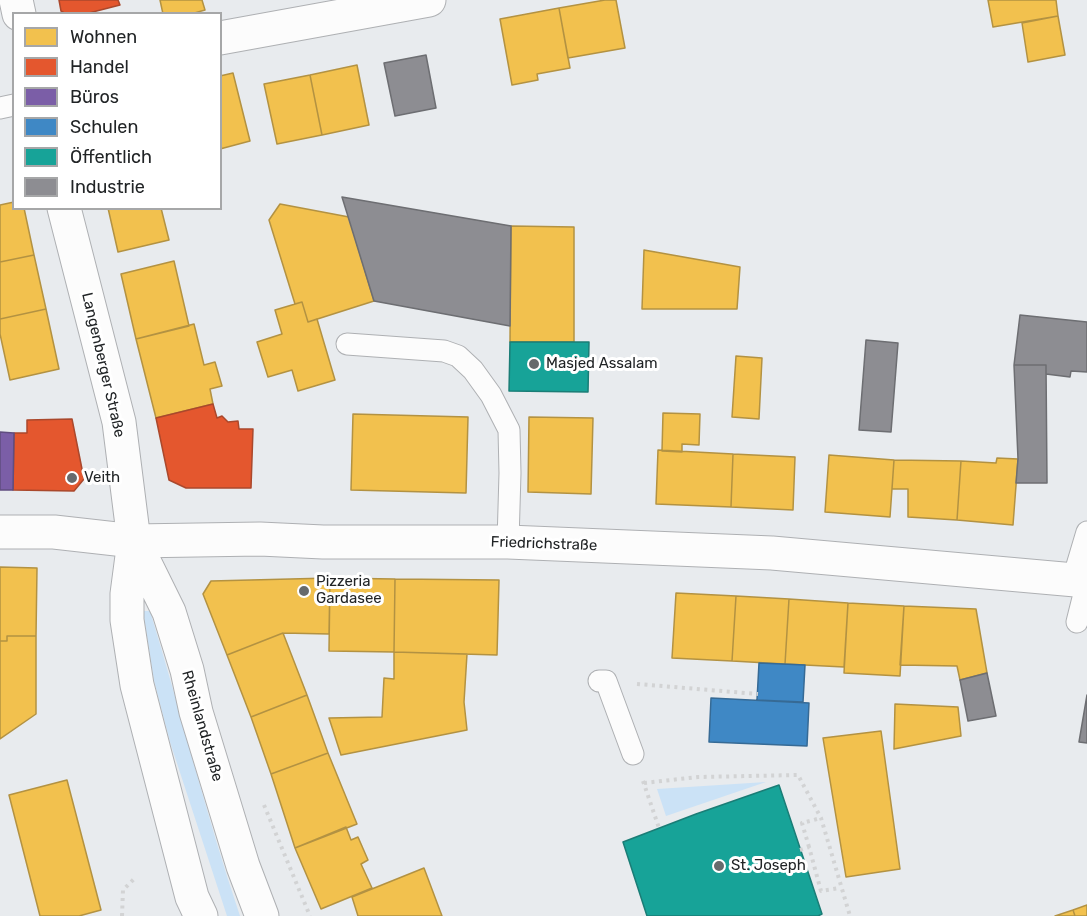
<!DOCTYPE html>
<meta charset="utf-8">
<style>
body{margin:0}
#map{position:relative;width:1087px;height:916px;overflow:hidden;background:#e8ebee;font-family:Rubik,sans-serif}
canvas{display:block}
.legend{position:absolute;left:12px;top:12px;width:210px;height:198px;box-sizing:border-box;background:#fff;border:2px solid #a6a7a8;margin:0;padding:8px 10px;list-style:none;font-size:18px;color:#212426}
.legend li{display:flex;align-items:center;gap:12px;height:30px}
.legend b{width:30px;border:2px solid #a6a7a8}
</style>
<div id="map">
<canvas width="1087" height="916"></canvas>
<ul class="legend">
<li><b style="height:16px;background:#f2c14e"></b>Wohnen</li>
<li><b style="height:16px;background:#e4572e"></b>Handel</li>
<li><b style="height:16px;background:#7b5ea7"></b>Büros</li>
<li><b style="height:16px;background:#3f88c5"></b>Schulen</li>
<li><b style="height:16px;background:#17a398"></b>Öffentlich</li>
<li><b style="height:16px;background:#8d8d92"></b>Industrie</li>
</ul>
</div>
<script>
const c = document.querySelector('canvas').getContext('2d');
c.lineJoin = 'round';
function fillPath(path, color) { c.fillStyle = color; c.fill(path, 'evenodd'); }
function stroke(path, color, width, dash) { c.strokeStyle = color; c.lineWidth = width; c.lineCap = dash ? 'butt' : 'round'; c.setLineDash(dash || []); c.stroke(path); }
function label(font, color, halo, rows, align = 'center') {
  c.font = font + ' Rubik,sans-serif'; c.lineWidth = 6; c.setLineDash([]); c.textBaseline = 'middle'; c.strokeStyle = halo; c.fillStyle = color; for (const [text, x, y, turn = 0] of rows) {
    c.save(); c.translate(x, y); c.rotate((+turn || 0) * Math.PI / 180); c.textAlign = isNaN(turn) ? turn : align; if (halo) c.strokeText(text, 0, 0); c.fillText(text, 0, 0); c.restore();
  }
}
const green = new Path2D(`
 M143 611H150C181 712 206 815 240 916H227L170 742 154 681Z
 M766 782 666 816 657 789Z`);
const homes = new Path2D(`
 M160 0H202L205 10 191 14H163Z
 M605 0H616L625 48 568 58 559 8Z
 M988 0H1056L1058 16 993 27Z
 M559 8 570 68 537 74 538 80 512 85 500 19Z
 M1058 16 1065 55 1028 62 1022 23Z
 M357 65 369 125 322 135 310 75Z
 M233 73 250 141 220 149V76Z
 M310 75 322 135 277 144 264 84Z
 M14 202V208H24L34 255 0 262V205Z
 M280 204 349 217 374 301 308 322 302 302 295 304 269 220Z
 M108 208H161L169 240 118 252Z
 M511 226 574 227V342H510Z
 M644 250 740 267 737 309H642Z
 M34 255 46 309 0 319V262Z
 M174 261 189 326 136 339 121 274Z
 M302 302 308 322 317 319 335 380 298 391 292 370 268 377 257 342 282 334 275 310Z
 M46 309 59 369 10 380 0 334V319Z
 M194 324 204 365 215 362 222 386 210 389 213 404 156 418 136 339Z
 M736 356 762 358 759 419 732 417Z
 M663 413 700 414 699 445 682 444V452L662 451Z
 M353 414 468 417 466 493 351 490Z
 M529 417 593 418 591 494 528 492Z
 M658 450 733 454 731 507 656 504Z
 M733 454 795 457 793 510 731 507Z
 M829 455 894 460 890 517 825 512Z
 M997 458 1018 459 1013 525 957 520 961 461 996 463Z
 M894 460 961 461 957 520 908 517V489H892Z
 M0 567 37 568 36 636H7V641H0Z
 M330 578 395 579 394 652 329 651Z
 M330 578 329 634 283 633 227 655 203 594 211 581Z
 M395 579 499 580 497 655 394 652Z
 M676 593 736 596 732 661 672 658Z
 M736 596 789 599 785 664 732 661Z
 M789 599 848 603 844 667 785 664Z
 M848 603 904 606 900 676 844 673Z
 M904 606 976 609 987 673 960 680 957 666 900 665Z
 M283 633 307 695 251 717 227 655Z
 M7 636H36V714L0 739V641H7Z
 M394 652 467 654 464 702 467 730 341 755 329 718 382 717 384 678 394 679Z
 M307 695 328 753 271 774 251 717Z
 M895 704 958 707 961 736 894 749Z
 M881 731 900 869 846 877 823 738Z
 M328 753 357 824 295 848 271 774Z
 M67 780 101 910 79 916H40L9 795Z
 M346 827 351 840 358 837 368 860 361 864 372 888 321 909 295 848Z
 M424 868 442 916H358L352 897Z
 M1087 905V916H1075L1073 910Z
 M1073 910 1075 916H1055Z`);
const shops = new Path2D(`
 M59 0H118L120 5 85 14H66L61 11Z
 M213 404 217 418 222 416 228 422 238 421 239 429H253L251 488H186L169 480 156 418Z
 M72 419 84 479 74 491 13 490 14 433H27V420Z`);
const offices = new Path2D(`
 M0 432 14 433 13 490H0Z`);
const schools = new Path2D(`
 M759 663 805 665 803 702 757 700Z
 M711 698 809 703 807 746 709 742Z`);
const public = new Path2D(`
 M510 342H589L588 392 509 391Z
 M779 785 822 914 818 916H647L623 842 696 814Z`);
const industry = new Path2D(`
 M426 55 436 108 395 116 384 63Z
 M342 197 511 226 510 326 374 301Z
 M1020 315 1087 322V372L1071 371 1070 377 1046 374V365H1014Z
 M866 340 898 343 891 432 859 430Z
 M1014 365H1046L1047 483H1016L1018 459Z
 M987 673 996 716 968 721 960 680Z
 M1087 695V743L1079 742Z`);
const path = new Path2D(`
 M637 684 758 694
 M643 781 659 828
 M644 783 698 777 798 775 821 818 850 916
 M264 805 310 916
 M809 847 802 823 821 818
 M800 850 809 847 821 891 840 888
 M122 916 123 890 135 878`);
const service = new Path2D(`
 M0 108 14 105
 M347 344 444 351 458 356 473 370 491 395 509 430 510 473 508 542
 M1073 579 1087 532
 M1077 622 1087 582
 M599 681H606L633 754`);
const minor = new Path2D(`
 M220 38 429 0
 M0 532H54L134 541 260 539 323 542H508L772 553 1087 581`);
const secondary = new Path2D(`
 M16 0 19 14
 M64 208 119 422 134 541 127 594V620L137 685 192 897 201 916
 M134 541 169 612 187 670 196 712 243 866 262 916`);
const markers = [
 [534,364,6,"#676a6c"],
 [72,478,6,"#676a6c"],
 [304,591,6,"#676a6c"],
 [719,866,6,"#676a6c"]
];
const poiNames = [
 ["Masjed Assalam",546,364],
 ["Veith",84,478],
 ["Pizzeria",316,582],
 ["Gardasee",316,599],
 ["St. Joseph",731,866]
];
const streetNames = [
 ["Langenberger Straße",103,365,77],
 ["Friedrichstraße",544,544,2],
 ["Rheinlandstraße",202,726,74]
];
fillPath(green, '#cbe2f6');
fillPath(homes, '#f2c14e');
stroke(homes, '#b39242', 1.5);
fillPath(shops, '#e4572e');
stroke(shops, '#aa482c', 1.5);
fillPath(offices, '#7b5ea7');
stroke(offices, '#604d80', 1.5);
fillPath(schools, '#3f88c5');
stroke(schools, '#366a95', 1.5);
fillPath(public, '#17a398');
stroke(public, '#1a7d76', 1.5);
fillPath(industry, '#8d8d92');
stroke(industry, '#6d6e72', 1.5);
stroke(service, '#aeb0b3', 23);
stroke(minor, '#aeb0b3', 35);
stroke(secondary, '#aeb0b3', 35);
stroke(path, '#d2d3d4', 4, [3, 4.5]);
stroke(service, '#fcfcfc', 21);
stroke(minor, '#fcfcfc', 33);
stroke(secondary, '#fcfcfc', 33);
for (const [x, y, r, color] of markers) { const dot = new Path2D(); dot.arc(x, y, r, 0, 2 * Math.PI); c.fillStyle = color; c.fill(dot); stroke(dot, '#fff', 2); }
label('15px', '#212426', '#fff', poiNames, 'left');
label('15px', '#212426', '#fff', streetNames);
</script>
